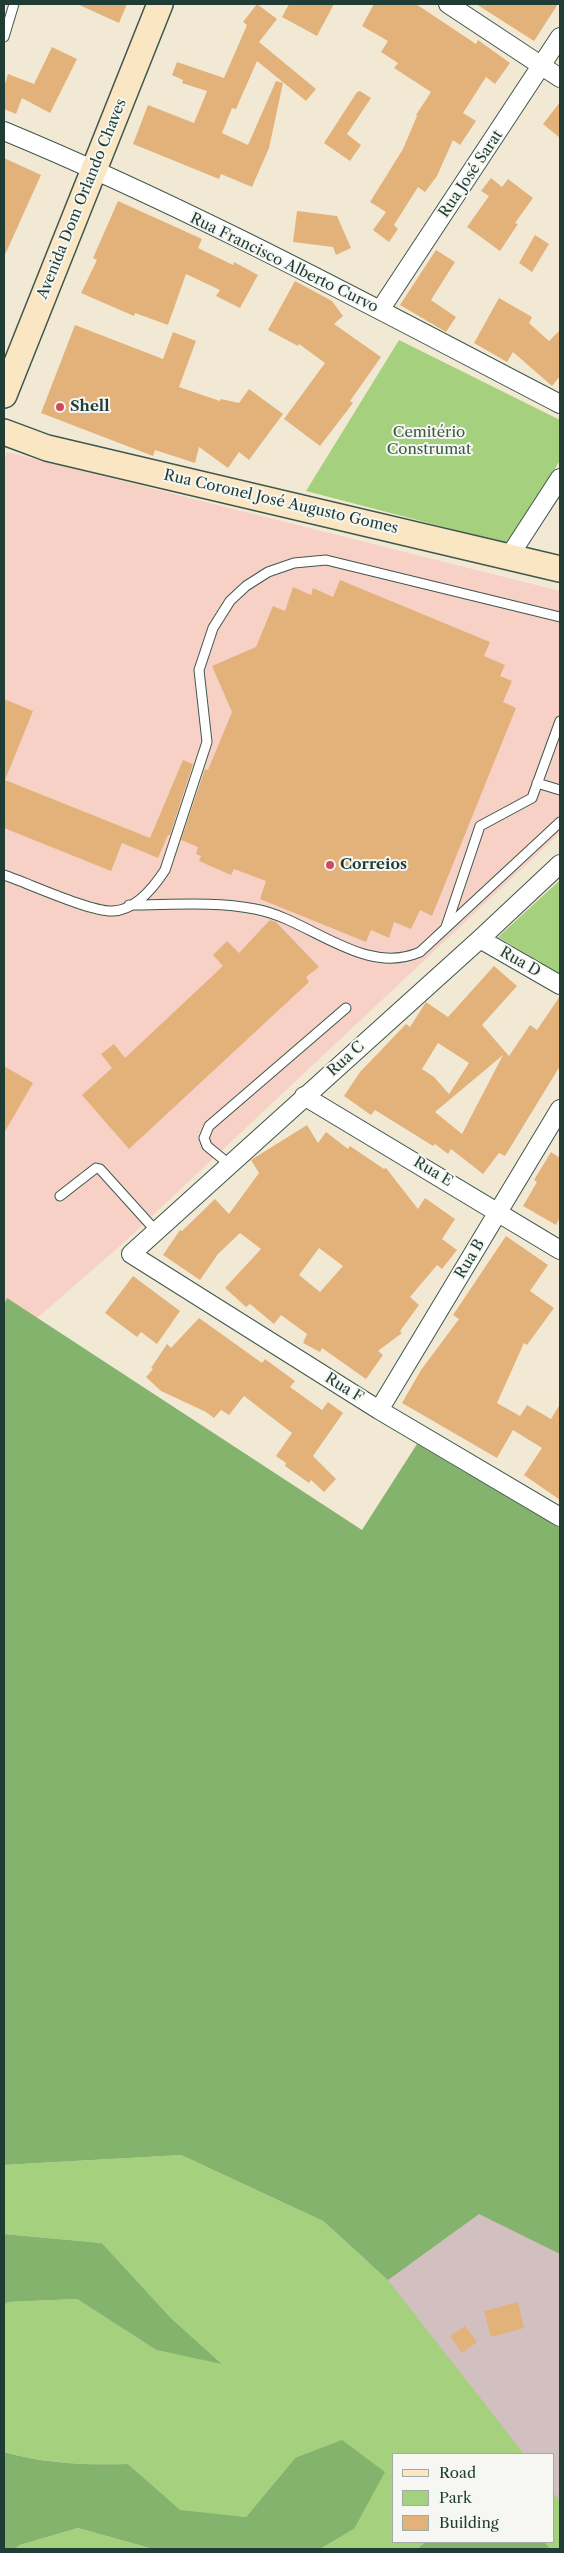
<!DOCTYPE html>
<meta charset="utf-8">
<style>
body{margin:0}
#map{position:relative;width:564px;height:2553px;overflow:hidden;background:#f2e9d5;font-family:"Libre Caslon Text",serif}
canvas{display:block}
.frame{position:absolute;inset:0;border:5px solid #1f3d34;pointer-events:none}
.legend{position:absolute;left:392px;top:2453px;width:162px;height:90px;box-sizing:border-box;background:#f6f6f2;border:1px solid #a0aca6;margin:0;padding:6px 9px;list-style:none;font-size:15px;color:#1f3d34}
.legend li{display:flex;align-items:center;gap:10px;height:25px}
.legend b{width:25px;border:1px solid #a0aca6}
</style>
<div id="map">
<canvas width="564" height="2553"></canvas>
<div class="frame"></div>
<ul class="legend">
<li><b style="height:6px;background:#fbe6c4"></b>Road</li>
<li><b style="height:14px;background:#a5d17e"></b>Park</li>
<li><b style="height:14px;background:#e3b27b"></b>Building</li>
</ul>
</div>
<script>
const c = document.querySelector('canvas').getContext('2d');
c.lineJoin = 'round';
function fillPath(path, color) { c.fillStyle = color; c.fill(path, 'evenodd'); }
function stroke(path, color, width, dash) { c.strokeStyle = color; c.lineWidth = width; c.lineCap = dash ? 'butt' : 'round'; c.setLineDash(dash || []); c.stroke(path); }
function label(font, color, halo, rows, align = 'center') {
  c.font = font + ' "Libre Caslon Text",serif'; c.lineWidth = 4; c.setLineDash([]); c.textBaseline = 'middle'; c.strokeStyle = halo; c.fillStyle = color; for (const [text, x, y, turn = 0] of rows) {
    c.save(); c.translate(x, y); c.rotate((+turn || 0) * Math.PI / 180); c.textAlign = isNaN(turn) ? turn : align; if (halo) c.strokeText(text, 0, 0); c.fillText(text, 0, 0); c.restore();
  }
}
const built = new Path2D(`
 M7 452 560 591V833L120 1246 5 1346 4 1404V461Z`);
const industrial = new Path2D(`
 M476 2178 560 2206V2549H457L453 2542H553V2454H412L333 2288Z`);
const green = new Path2D(`
 M399 340 560 420V460L513 545 306 491Z
 M560 880V974L498 937Z
 M181 2155 323 2221 388 2280 524 2454H393V2542H425L417 2549H320L354 2529 295 2458 246 2517 180 2511 128 2464C86 2465 45 2464 4 2452V2305L8 2302 77 2299 156 2350 221 2363 171 2318 102 2243 4 2234V2165Z
 M553 2492 560 2501V2549H550L544 2542H553Z
 M78 2528 153 2549H15L20 2545Z`);
const forest = new Path2D(`
 M7 1298 362 1530 417 1444 560 1528V2254L479 2214 388 2280 323 2221 181 2155 4 2165V1304Z
 M4 2234 102 2243 171 2318 222 2364 156 2350 77 2299 8 2302 4 2305Z
 M342 2440 385 2472 354 2529 320 2549H153L78 2528 20 2545 15 2549H4V2452C45 2464 86 2465 128 2464L180 2510 246 2517 295 2458Z
 M425 2542H544L550 2549H417Z`);
const building = new Path2D(`
 M77 4H127L119 23Z
 M257 4 277 19 259 42 316 89 306 101 257 61 236 109 232 108 222 133 248 145 276 81 283 83 269 148 252 187 221 174 219 179 133 144 148 105 194 123 207 91 182 83 183 80 172 75 177 62 224 78 247 25 243 22Z
 M289 4H334L317 36 282 17Z
 M374 4H416L476 44 478 40 510 63 495 84 486 77 463 113 476 121 460 145 453 140 437 176 425 192 418 187 394 225 398 229 389 242 373 230 386 212 370 202 403 149 417 116 416 115 431 92 394 68 398 63 381 52 388 41 362 26Z
 M476 4H558L534 41Z
 M52 47 77 59 50 113 22 98 16 114 4 109V87L8 74 34 84Z
 M360 91 371 98 347 134 361 145 350 161 324 143 357 92Z
 M560 102V138L543 124Z
 M4 158 41 175 4 257Z
 M491 178 502 187 508 179 533 198 515 223 518 224 500 251 467 227 489 196 481 191Z
 M118 201 202 239 198 248 233 265 234 262 258 275 240 308 216 296 220 290 186 274 168 325 135 313 134 316 81 293 97 260 93 258Z
 M297 211 337 216 351 248 336 255 333 247 293 242Z
 M535 235 549 244 532 272 519 263Z
 M436 250 455 262 431 300 456 317 446 332 400 305Z
 M295 281 332 301 343 316 334 324 381 357 350 401 353 403 320 446 284 419 325 363 299 344 298 346 268 330Z
 M499 298 532 317 529 323 549 341 560 330V376L552 386 513 352 507 362 474 343Z
 M75 325 163 359 173 332 196 341 179 387 220 401 221 399 239 403 249 389 283 414 249 460 239 452 228 468 199 447 195 463 155 450 153 456 41 413Z
 M340 580 490 642 484 656 505 665 500 676 512 681 503 702 516 708 432 916 420 910 411 929 394 922 389 938 371 930 366 942 260 899 266 881 234 869 231 875 199 861 201 856 196 854 198 847 181 840 205 769 208 770 232 712 212 666 256 647 273 606 285 611 293 587 311 595 313 588 333 597Z
 M4 699 33 711 5 780 150 838 183 760 193 764 170 835H168L158 858 122 843 111 871 4 828Z
 M270 920 276 922 319 967 306 977 309 982 129 1149 82 1095 112 1068 101 1054 114 1044 125 1058 223 966 213 955 227 941 239 953Z
 M494 966 517 986 482 1025 509 1056 530 1025 537 1030 560 996V1066L505 1156 499 1153 483 1174 451 1149 448 1154 435 1144 433 1146 375 1110 371 1115 344 1096 360 1072 386 1045 406 1024 410 1027 426 1002 448 1017ZM438 1043 469 1063 449 1094 434 1077 422 1069ZM503 1055 462 1134 435 1112Z
 M4 1066 33 1083 4 1133Z
 M307 1125 318 1143 326 1132 348 1149 350 1146 384 1169 386 1168 418 1209 425 1198 455 1219 442 1239 457 1250 442 1269 437 1265 410 1297 419 1305 400 1331 402 1333 378 1351 383 1355 366 1379 322 1348 320 1352 303 1343 307 1334 281 1315 274 1324 250 1304 246 1307 225 1288 261 1249 240 1233 218 1254 200 1280 163 1255 180 1230 182 1231 215 1199 229 1214 259 1173 251 1160ZM319 1248 343 1266 320 1292 299 1275Z
 M551 1152 560 1158V1217L556 1225 523 1206 537 1182 534 1180Z
 M506 1236 548 1265 530 1291 554 1308 527 1345 524 1343 497 1403 520 1416 527 1405 551 1419 560 1404V1500L524 1475 542 1448 513 1430 497 1458 402 1403 421 1370 459 1319 453 1315Z
 M133 1276 180 1311 157 1344 141 1332 137 1337 105 1313Z
 M199 1318 262 1363 265 1359 295 1381 290 1387 322 1410 328 1402 343 1413 313 1456 336 1479 324 1492 311 1480 309 1483 285 1466 286 1463 276 1456 292 1433 244 1396 229 1415 221 1410 214 1418 206 1412 161 1391 146 1377 153 1369 151 1368 167 1344 171 1348Z
 M518 2302 524 2328 491 2337 484 2311Z
 M465 2326 477 2342 462 2353 450 2336Z`);
const lane = new Path2D(`
 M4 37 14 4
 M537 783 560 790
 M4 875C28 883 90 912 113 911 136 910 154 887 165 870L207 742 199 670 213 628 230 601 246 586 268 572 294 563 326 560 560 617
 M129 905C171 905 214 901 255 909 310 919 363 977 420 952L560 822
 M446 927 480 826 532 798 560 721
 M229 1164 207 1146 204 1138 209 1126 346 1008
 M60 1196 96 1168 100 1169 156 1231`);
const street = new Path2D(`
 M448 4 560 78
 M4 131C195 210 377 309 560 404
 M380 310 560 37
 M510 555 560 478
 M560 864 480 939 131 1254 379 1410 560 1517
 M480 939 560 985
 M304 1096 560 1250
 M379 1410 560 1109`);
const secondary = new Path2D(`
 M4 395 160 4
 M4 432 47 448 560 569`);
const markers = [
 [60,407,5,"#d1495b"],
 [330,865,5,"#d1495b"]
];
const streetNames = [
 ["Rua José Sarat",471,174,-56],
 ["Avenida Dom Orlando Chaves",82,199,-68],
 ["Rua Francisco Alberto Curvo",284,263,26],
 ["Rua Coronel José Augusto Gomes",281,502,13],
 ["Rua D",520,962,30],
 ["Rua C",346,1059,-42],
 ["Rua E",433,1172,31],
 ["Rua B",470,1259,-59],
 ["Rua F",344,1388,32]
];
const poiNames = [
 ["Shell",70,407],
 ["Correios",340,865]
];
const parkNames = [
 ["Cemitério",429,433],
 ["Construmat",429,450]
];
fillPath(built, '#f7d1c6');
fillPath(industrial, '#d2bfbf');
fillPath(green, '#a5d17e');
fillPath(forest, '#84b36d');
fillPath(building, '#e3b27b');
stroke(lane, '#3f574c', 11);
stroke(street, '#3f574c', 20);
stroke(secondary, '#3f574c', 28);
stroke(lane, '#fff', 9);
stroke(street, '#fff', 18);
stroke(secondary, '#fbe6c4', 25);
for (const [x, y, r, color] of markers) { const dot = new Path2D(); dot.arc(x, y, r, 0, 2 * Math.PI); c.fillStyle = color; c.fill(dot); stroke(dot, '#f6f6f2', 2); }
label('15px', '#1f3d34', '#f6f6f2', streetNames);
label('bold 15px', '#1f3d34', '#f6f6f2', poiNames, 'left');
label('15px', '#3a5b43', '#f6f6f2', parkNames);
</script>
